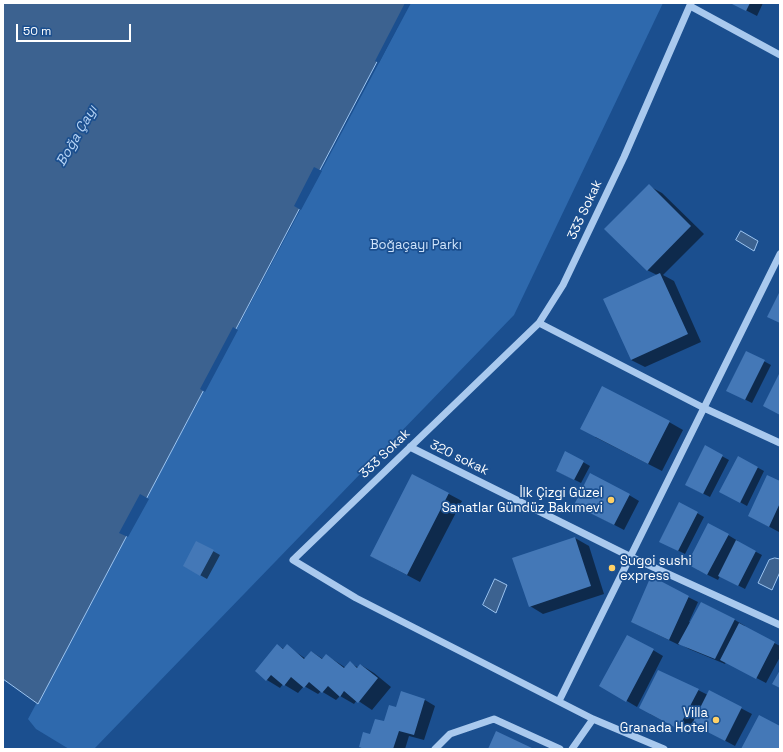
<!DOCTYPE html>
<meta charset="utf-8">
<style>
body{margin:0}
#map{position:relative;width:783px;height:752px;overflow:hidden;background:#1b4f8f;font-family:"Space Grotesk",sans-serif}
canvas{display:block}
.frame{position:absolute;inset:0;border:4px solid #fff;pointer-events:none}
.scale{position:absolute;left:16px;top:24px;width:115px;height:18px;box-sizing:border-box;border:2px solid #fff;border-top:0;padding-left:5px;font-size:12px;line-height:14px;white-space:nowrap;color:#fff;-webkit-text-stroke:3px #1b4f8f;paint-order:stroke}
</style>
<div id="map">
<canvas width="783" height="752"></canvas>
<div class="frame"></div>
<div class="scale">50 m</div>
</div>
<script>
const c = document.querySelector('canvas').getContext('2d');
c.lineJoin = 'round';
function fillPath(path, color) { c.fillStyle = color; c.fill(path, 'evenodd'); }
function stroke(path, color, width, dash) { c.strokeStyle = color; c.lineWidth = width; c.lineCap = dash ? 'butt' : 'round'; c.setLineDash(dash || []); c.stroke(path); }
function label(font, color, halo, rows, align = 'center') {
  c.font = font + ' "Space Grotesk",sans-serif'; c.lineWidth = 3.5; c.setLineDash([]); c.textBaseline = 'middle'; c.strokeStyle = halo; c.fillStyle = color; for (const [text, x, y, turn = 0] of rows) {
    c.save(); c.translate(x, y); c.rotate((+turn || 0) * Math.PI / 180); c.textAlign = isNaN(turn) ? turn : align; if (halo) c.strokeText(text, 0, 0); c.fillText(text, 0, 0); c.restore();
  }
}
const green = new Path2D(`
 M411 3H663L514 315 94 749H69L36 729 28 719Z`);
const water = new Path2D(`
 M3 3H408L38 704 3 679Z
 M741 231 758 241 754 251 736 240Z
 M775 558 780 559V572L772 590 758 583 769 560Z
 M495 579 507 585 496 613 483 605Z`);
const pier = new Path2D(`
 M405 3H410L379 63 375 61Z
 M314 167 322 171 301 210 294 206Z
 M233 327 238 330 205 392 200 389Z
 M140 494 149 499 128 537 119 533Z`);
const shadow = new Path2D(`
 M732 3H763L757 16Z
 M649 186 662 193 704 234 663 275 674 281 701 342 645 367 631 360 657 275 647 270Z
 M747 352 771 365 752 403 734 394Z
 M669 422 683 430 662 471 595 437Z
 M705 447 729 460 710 497 692 488Z
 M738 457 764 471 747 506 727 495Z
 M583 462 590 466 581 483 563 474Z
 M413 475 462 501 420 582 371 556Z
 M780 482V530L779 532 749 516Z
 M629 495 639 501 624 530 586 510Z
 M697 513 704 517 685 554 667 545Z
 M728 535 738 541 737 542 762 555 745 589 720 576 718 580 698 570Z
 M575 538 589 546 604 594 543 614 530 606Z
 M197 542 220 555 207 579 184 566Z
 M688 597 698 602 689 622 691 623 702 603 735 620 745 626 744 627 780 646V657L766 683 726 662 725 664 689 649 680 644 679 645 632 622Z
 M277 645 284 649 287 646 306 659 312 652 323 659 326 655 346 668 350 663 359 668 361 665 374 673 391 687 372 710 357 700 354 704 340 696 336 700 321 691 318 694 304 686 298 693 283 684 280 688 267 680Z
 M653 650 663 656 637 707 600 685Z
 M698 690 708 695 710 692 752 714 735 746 694 724 689 734 650 714Z
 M425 700 435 706 424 740 409 736 405 749H364L360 747 397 708Z`);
const building = new Path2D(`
 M730 3H750L746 11Z
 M649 184 691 226 647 271 604 229Z
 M660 273 688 334 631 360 603 299Z
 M780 291V323L767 317Z
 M746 351 765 360 745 400 726 391Z
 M780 372V415L763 406Z
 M602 386 670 421 648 464 580 429Z
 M705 445 723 455 703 494 685 485Z
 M565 451 584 461 574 480 556 471Z
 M738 456 758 467 740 503 719 492Z
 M590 473 630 494 614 525 574 505Z
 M412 474 449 493 407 575 370 556Z
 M767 475 780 481V503L769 527 748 516Z
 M679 502 698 512 678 551 659 542Z
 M708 523 729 534 707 575 687 564Z
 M575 537 591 586 529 607 512 558Z
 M736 540 756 551 738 586 718 576Z
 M196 541 214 550 200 576 183 566Z
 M651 576 689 596 669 640 631 622Z
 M701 602 735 619 715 659 678 644Z
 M739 623 775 642 756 679 720 660Z
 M627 635 654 649 626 702 599 686Z
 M277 644 283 649 287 644 304 659 311 651 322 659 326 654 344 668 350 661 357 668 360 664 378 678 358 703 344 691 340 697 328 686 322 693 309 682 304 688 291 677 284 686 271 675 266 681 255 671Z
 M658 670 699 689 678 729 639 708Z
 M780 670V688L772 684Z
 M709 690 742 707 725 741 692 724Z
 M401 691 425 699 414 735 399 731 393 749H364L359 747 363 732 370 734 375 719 384 721 389 705 396 707Z
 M759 715 780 726V749H741Z
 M496 731 534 749H488Z`);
const minor = new Path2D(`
 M690 6 780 55
 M539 323 704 408 780 443
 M410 447 631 557 780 625
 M559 701 780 254
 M435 749 450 734 494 719 560 749
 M572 749 593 719
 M664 749 593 719 356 598 293 560 539 323 563 285 624 157 691 3`);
const markers = [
 [611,500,4,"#ffd166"],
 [612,568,4,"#ffd166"],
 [716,720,4,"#ffd166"]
];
const streetNames = [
 ["333 Sokak",585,210,-65],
 ["333 Sokak",385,454,-44],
 ["320 sokak",459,458,26]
];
const parkNames = [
 ["Boğaçayı Parkı",416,245]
];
const poiNames = [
 ["İlk Çizgi Güzel",603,493],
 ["Sanatlar Gündüz Bakımevi",603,508],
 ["Sugoi sushi",620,561,"left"],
 ["express",620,576,"left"],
 ["Villa",708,713],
 ["Granada Hotel",708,728]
];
const waterNames = [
 ["Boğa Çayı",77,136,-60]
];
fillPath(green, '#2e69ad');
fillPath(water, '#3c6290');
stroke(water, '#9cc4f0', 1);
fillPath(pier, '#1b4f8f');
fillPath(shadow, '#0007');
fillPath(building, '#4478b7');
stroke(minor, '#a9c9ee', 7);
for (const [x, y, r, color] of markers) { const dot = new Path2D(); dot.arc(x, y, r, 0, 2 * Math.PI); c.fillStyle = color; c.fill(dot); stroke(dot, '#1b4f8f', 1.5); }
label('13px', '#fff', '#1b4f8f', streetNames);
label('13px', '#cfe3fa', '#1b4f8f', parkNames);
label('13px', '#fff', '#1b4f8f', poiNames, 'right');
label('italic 14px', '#b5d3f5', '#1b4f8f', waterNames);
</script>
